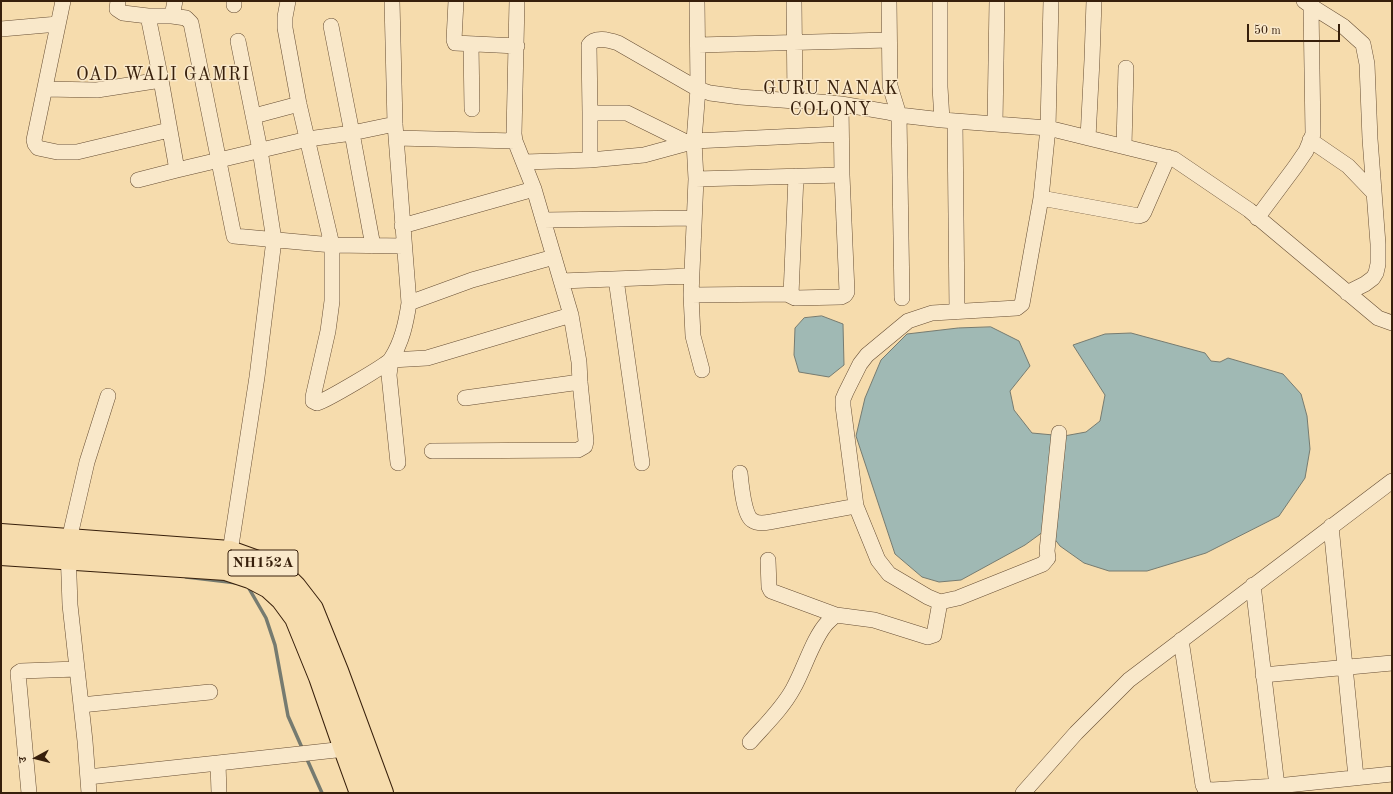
<!DOCTYPE html>
<meta charset="utf-8">
<style>
body{margin:0}
#map{position:relative;width:1393px;height:794px;overflow:hidden;background:#f6dcad;font-family:"Old Standard TT","Noto Serif Devanagari",serif}
canvas{display:block}
.frame{position:absolute;inset:0;border:2px solid #371f0b;pointer-events:none}
.north{position:absolute;left:16px;top:738px;width:40px;height:40px;-webkit-text-stroke:3px #f9e8ca;paint-order:stroke;rotate:263deg;font-size:11px;font-weight:700;line-height:16px;text-align:center;color:#371f0b}
.north::after{content:'';display:block;margin:auto;width:14px;height:18px;background:#371f0b;clip-path:polygon(50% 0,100% 100%,50% 72%,0 100%)}
.scale{position:absolute;left:1247px;top:24px;width:93px;height:18px;box-sizing:border-box;border:2px solid #371f0b;border-top:0;padding-left:5px;font-size:12px;line-height:14px;white-space:nowrap;color:#371f0b;-webkit-text-stroke:3px #f9e8ca;paint-order:stroke}
</style>
<div id="map">
<canvas width="1393" height="794"></canvas>
<div class="frame"></div>
<div class="north">उ</div>
<div class="scale">50 m</div>
</div>
<script>
const c = document.querySelector('canvas').getContext('2d');
c.lineJoin = 'round';
function fillPath(path, color) { c.fillStyle = color; c.fill(path, 'evenodd'); }
function stroke(path, color, width, dash) { c.strokeStyle = color; c.lineWidth = width; c.lineCap = dash ? 'butt' : 'round'; c.setLineDash(dash || []); c.stroke(path); }
function label(font, color, halo, rows, align = 'center') {
  c.font = font + ' "Old Standard TT",serif'; c.lineWidth = 3; c.setLineDash([]); c.textBaseline = 'middle'; c.strokeStyle = halo; c.fillStyle = color; for (const [text, x, y, turn = 0] of rows) {
    c.save(); c.translate(x, y); c.rotate((+turn || 0) * Math.PI / 180); c.textAlign = isNaN(turn) ? turn : align; if (halo) c.strokeText(text, 0, 0); c.fillText(text, 0, 0); c.restore();
  }
}
const water = new Path2D(`
 M822 316 843 324 844 365 829 377 799 372 794 355 795 328 804 318Z
 M991 327 1019 341 1030 366 1010 391 1014 410 1032 433 1064 436 1086 432 1100 421 1105 395 1073 345 1105 334 1131 333 1205 353 1211 361 1220 362 1228 358 1283 374 1301 394 1307 416 1310 449 1305 478 1279 516 1206 553 1147 571H1109L1084 563 1060 546 1047 529 1025 545 961 580 939 582 922 577 895 554 856 436 865 398 881 360 907 334 958 328Z`);
const stream = new Path2D(`
 M186 577 237 583
 M247 585 266 618 275 645 288 716 303 750
 M306 757 322 793`);
const minor = new Path2D(`
 M63 1 34 140 35 144 38 148 57 152H77L169 130
 M118 1 117 9 123 13 148 16H172L186 18 191 23 234 236 332 245 404 246
 M288 1 285 17V28L299 104 332 245V301L328 331 313 397V401L317 403C325 401 387 365 391 359 402 342 406 323 409 303L395 124 392 1
 M456 1 454 40 455 43 517 46
 M697 1 698 89 694 141 696 179 691 295 693 336 702 370
 M794 1 795 101
 M889 1 890 86 899 115 902 298
 M940 1V87L942 120
 M1051 1 1048 128 1041 198 1022 304 1017 308 932 313 908 321 867 355 860 364 846 392 843 399V406L856 506 878 560 889 574 928 597 940 602 958 598 1043 564 1048 558 1047 551 1059 433
 M1304 1 1311 6 1343 26 1363 44 1367 64 1370 139 1378 244V264L1376 273 1373 278 1365 284 1347 293
 M234 5V1
 M148 16 161 80 177 170
 M172 16 175 1
 M331 26 352 133 373 246
 M1 29 58 24
 M471 44 472 109
 M698 45 889 40
 M45 89 97 90 161 80
 M254 116 299 104
 M955 121 957 312
 M995 124 997 1
 M840 134 694 141 688 143 627 113H590L589 45C595 36 609 40 618 43L698 89 710 93 740 97 795 101H808L841 104 888 112 899 115 942 120 1048 128 1174 159 1249 210 1378 318 1392 323
 M396 138 515 141
 M1088 138 1092 60 1094 1
 M1310 140 1348 166 1373 192
 M1124 146 1126 68
 M590 160 644 155 688 143
 M524 162 590 160V113
 M696 179 842 175
 M138 180 177 170 308 139 352 133 395 124
 M1041 198 1139 216 1142 215 1144 212 1168 157
 M1257 218 1295 167 1306 151 1313 134 1311 6
 M543 220 694 218
 M402 226 534 189
 M616 279 642 463
 M561 281 691 276
 M691 295 787 294 795 298 841 297 845 295 847 292 842 175 841 104
 M791 295 796 176
 M409 303 472 280 554 257
 M465 398 580 382
 M432 451 578 450 585 446 586 441 580 382 579 362 571 315 534 189 515 141 514 134 517 1
 M398 463 389 375 391 360 427 358 571 315
 M740 473C741 483 744 516 752 520 757 524 765 523 770 522L856 506
 M1331 526 1356 777
 M69 540 87 462 108 396
 M68 549 70 605 85 741 89 793
 M230 552 257 377 274 240 260 150 238 41
 M768 560 769 587 771 591 836 615 874 620 928 637 934 635 940 602
 M1253 585 1277 786
 M1181 640 1203 785 1205 789 1212 790 1277 786 1392 774
 M1263 675 1392 663
 M81 705 210 692
 M750 742C765 725 782 709 793 689 804 670 813 638 827 623 830 620 833 617 836 615
 M88 777 218 763
 M29 793 18 673 21 671 77 669
 M219 793 218 763 345 749
 M1023 793 1076 733 1129 680 1392 481`);
const highway = new Path2D(`
 M1 535 230 552 269 566 280 572 295 587 312 609 337 671 382 793
 M1 554 226 569 250 577 269 587 282 599 296 618 320 677 345 749 361 793`);
const shields = [
 [263,563,70]
];
const shieldNames = [
 ["NH152A",263,563]
];
const quarterNames = [
 ["OAD WALI GAMRI",163,75],
 ["GURU NANAK",831,89],
 ["COLONY",831,110]
];
fillPath(water, '#a0b9b4');
stroke(water, '#767b70', 1);
stroke(stream, '#767b70', 3.5);
stroke(minor, '#674e34', 16);
stroke(highway, '#371f0b', 24);
stroke(minor, '#f9e8ca', 15);
stroke(highway, '#f6dcad', 22);
for (const [x, y, w] of shields) { const box = new Path2D(); box.roundRect(x - w / 2, y - 13, w, 26, 3); c.fillStyle = '#f9e8ca'; c.fill(box); stroke(box, '#371f0b', 1); }
label('bold 15px', '#371f0b', null, shieldNames);
c.letterSpacing = '1px';
label('18px', '#371f0b', '#f9e8ca', quarterNames);
c.letterSpacing = '0px';
</script>
